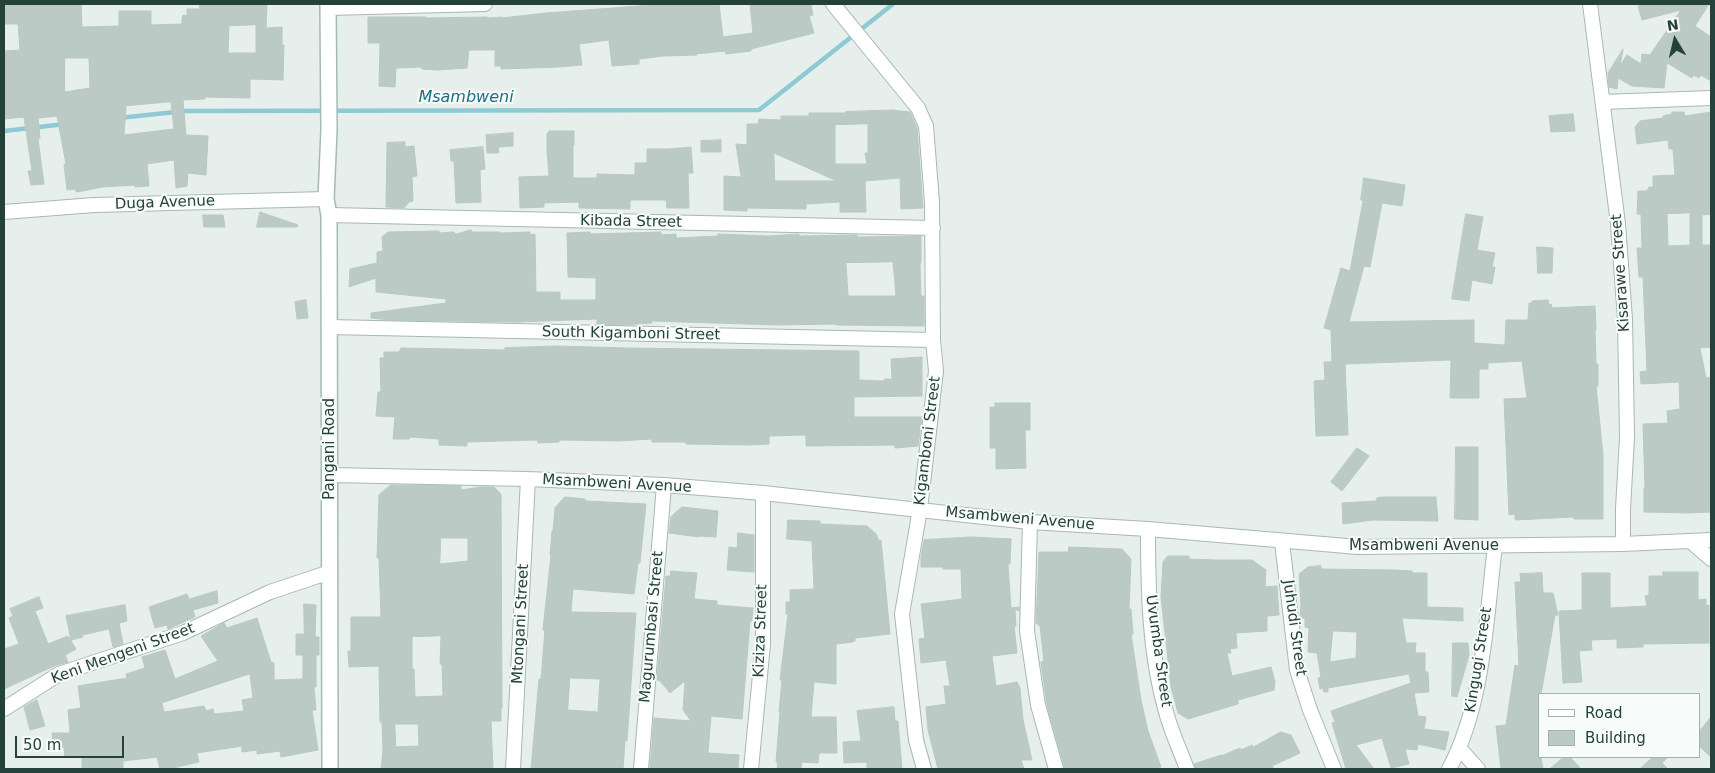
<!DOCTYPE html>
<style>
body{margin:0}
#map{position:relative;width:1715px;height:773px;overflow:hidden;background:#e6efeb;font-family:"DejaVu Sans",sans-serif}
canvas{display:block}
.frame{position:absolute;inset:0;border:5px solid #24423a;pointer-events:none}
.legend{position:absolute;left:1538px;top:693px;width:162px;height:65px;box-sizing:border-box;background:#f7fbf9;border:1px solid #a3b1ad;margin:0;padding:6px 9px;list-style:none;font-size:15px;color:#24423a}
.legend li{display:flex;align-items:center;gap:10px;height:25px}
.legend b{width:25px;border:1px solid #a3b1ad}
.north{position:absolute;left:1650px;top:15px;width:50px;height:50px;-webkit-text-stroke:4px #f7fbf9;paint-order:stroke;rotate:351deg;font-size:14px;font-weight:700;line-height:20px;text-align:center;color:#24423a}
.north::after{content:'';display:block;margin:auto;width:18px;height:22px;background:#24423a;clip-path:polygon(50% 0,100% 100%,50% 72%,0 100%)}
.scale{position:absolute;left:15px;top:736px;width:109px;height:22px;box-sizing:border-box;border:2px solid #24423a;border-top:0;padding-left:6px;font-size:15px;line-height:18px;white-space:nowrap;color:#24423a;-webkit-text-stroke:4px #f7fbf9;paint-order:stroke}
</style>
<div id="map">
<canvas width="1715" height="773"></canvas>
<div class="frame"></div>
<ul class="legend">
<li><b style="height:6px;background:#fff"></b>Road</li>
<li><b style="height:14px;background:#bbcac4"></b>Building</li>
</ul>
<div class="north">N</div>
<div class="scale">50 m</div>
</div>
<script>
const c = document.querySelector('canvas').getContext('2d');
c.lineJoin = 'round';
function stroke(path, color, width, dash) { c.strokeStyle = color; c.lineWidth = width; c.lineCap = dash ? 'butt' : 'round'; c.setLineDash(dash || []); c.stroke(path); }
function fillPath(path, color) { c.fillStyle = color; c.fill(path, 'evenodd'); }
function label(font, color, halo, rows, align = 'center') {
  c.font = font + ' "DejaVu Sans",sans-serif'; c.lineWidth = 4; c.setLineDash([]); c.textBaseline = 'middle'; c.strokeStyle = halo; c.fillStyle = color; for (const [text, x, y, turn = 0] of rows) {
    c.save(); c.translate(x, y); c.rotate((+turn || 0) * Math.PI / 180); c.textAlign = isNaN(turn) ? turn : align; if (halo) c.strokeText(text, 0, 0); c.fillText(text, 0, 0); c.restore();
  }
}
const stream = new Path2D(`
 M119 118 185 111 759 110 893 4
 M4 131 65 124`);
const building = new Path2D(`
 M4 4H81L82 27 119 26V11H151V25L182 24V18L183 15 187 16V9H200L199 4H267L266 28 282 27V45H284L283 80 250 79V98L205 97V99L183 100 186 135 208 136 206 175 188 173 187 186 176 188 174 160 147 164 149 186 135 187V185L102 187 83 191 76 192V189L67 190 64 164H66L57 116 38 118 40 138 38 139 44 184 31 185 28 171H32L24 117 4 119V51L20 50 18 24H4ZM256 25V53H228L229 26ZM65 58H89L90 88 65 92ZM171 102 174 129 124 135 126 106Z
 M666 4H719L723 37 753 33 750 4H811L813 15 809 16 814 33 751 49V51L726 54 725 51 696 54 697 55 663 56 639 59V64L612 66 609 40 579 44 582 65 558 67 501 69V66H495V50H469L467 68 438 70 422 69 421 67 396 68 395 87 379 86 380 43H368V17H426V18L487 17V18L502 17V18L546 13Z
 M1642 4H1709L1695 26 1711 37V81L1701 75 1699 78 1693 75 1692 78 1667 63 1664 88 1632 86 1618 78 1617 89 1609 87 1608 73 1623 49 1620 66 1627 55 1641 64 1642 54 1650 55 1681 10 1642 20 1638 6 1643 5Z
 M892 110 910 112 917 128 923 208 901 209 900 178 865 181 866 212H840V202L806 204V209L747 208V211L724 210V176L741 177 736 144 747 145V124H758L759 119 781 120V116H809V113H846V112ZM868 124V153H865L867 164H835V125ZM774 153 837 181H775Z
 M1672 112H1684L1685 116 1711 112V214L1702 215V245H1711V347L1700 348 1706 378 1711 377V512L1688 513 1644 512V488H1645L1643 424 1668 423 1667 411 1680 409 1679 382 1641 384 1640 372 1647 371 1643 277H1639L1637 248H1642L1641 214H1637L1638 191H1647L1649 187H1653V176L1675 175 1673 149H1669L1668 140 1637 144 1635 127 1640 121 1663 118V116L1672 114ZM1690 213V245L1668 246 1667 214Z
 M1573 114 1575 131 1551 132 1549 116Z
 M549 131H574V145H573V178H597V174L635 175V163H647V149H669L691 147 693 173H688L689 208H667L666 200H630V209L579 208V202L544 203V207L520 208 519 177 549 176 547 151V133H549Z
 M513 133V146L498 147 499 153H487L486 135Z
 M721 140V152H701V141Z
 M405 142V147L414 146 417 176 412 177 413 201 409 202 404 208 386 207 387 143Z
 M483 147 485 169 480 170 481 202 456 203 454 161H451L450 150Z
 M1364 178 1405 185 1402 206 1382 203 1370 267 1364 266 1349 322 1474 320V343L1505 345 1506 320H1528L1529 303H1532V301L1548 300 1549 305 1551 304 1552 308 1595 306 1596 330H1595L1596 364H1598V386H1596L1603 455V519H1574V517L1515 520V514L1509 515 1504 399 1527 398 1522 361 1488 363V369H1479V398H1450L1451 360 1345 364 1348 435 1316 436 1314 381 1325 380 1324 362H1332L1331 330 1324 328 1341 268 1350 271 1363 201 1361 200Z
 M260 212 298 225 297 227H257Z
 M1466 214 1483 217 1477 250 1495 253 1492 267H1495L1492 284 1472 280 1469 301 1452 299Z
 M203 215H223L225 227H204Z
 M471 230 472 232H500V233L530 232V235L535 234 536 292H560V300H596V278L568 277 567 233 590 232V234L661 232V235L676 234V238L718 236V234L768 236 799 234V236L857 235V237L921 236V263H920L921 296H924V326L836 325V324L777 325 652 321V323L624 325 597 324V319L517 322 390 320 371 318V313L446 303V299L376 292V278L349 287 350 269 377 263V252L383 251 382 237 388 232 439 231V233L454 232 456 234ZM893 262 896 296H848L846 263Z
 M1537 247 1553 248 1552 273H1538Z
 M306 300 308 318 297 319 295 302Z
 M557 346 626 348 859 351V380L884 381 885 379H892L891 359 922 357V396L854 397V417H922L918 446 895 448V445L806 446V435L769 436V444L748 445 686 444V442H652V439L619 441 559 440V442L538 443 537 440 467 442V446L439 445V439L410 437 409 439H393L395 417 376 416 378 392H381L380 358H384V352H399L401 348 505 350V348Z
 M995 403H1030V430H1025L1026 468 996 469V448H990V407H995Z
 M1456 447H1478V520L1455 519Z
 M1357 448 1369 456 1342 491 1331 482Z
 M391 485 461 486V490L480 487H494L501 494 502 708H501V721H491L493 769H381L383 750 382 722H380L379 666 349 667 348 651H351V617H381L379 558H377L379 495ZM441 538H468V561L440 564ZM441 636 440 664H442L443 696 415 697 414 669H412V637ZM395 724H418L419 746 396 747Z
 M565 497 585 499V501L646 504 640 563H638L634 594 573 589 571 612 636 613 627 741H625L623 769H531L539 679H541L545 630H543L544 620 551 555H550L552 531H553L555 508ZM570 678 600 679 598 712 568 710Z
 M1383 497H1436L1438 521 1373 520 1343 524 1342 503 1376 501 1377 498Z
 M682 507 718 511 716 537 699 536V537L669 533 671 517Z
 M788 520 820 521V524L867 526 876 534 879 541 881 540 890 634 855 638V641H853V642L836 644V684L814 682 811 717H836L837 753H819L818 763 802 762 801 769H777L778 762H776L780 712H779L782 680H780L788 614H786V602H790V590L814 589 812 541 787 539Z
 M738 533 754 535V572L727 570 729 547 737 548Z
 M971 537 1011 539 1010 564H1008L1011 608 1019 607V611L1015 609 1016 626H1014L1017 653 992 656 996 686 1017 682 1020 688 1023 720 1032 760H1021L1024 769H938L928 730 926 707 946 704 944 686H950L946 660 921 663 919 639 925 638 921 604 962 599 961 569H943V567H921V557L924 540Z
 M1069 547 1122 549 1131 559 1129 609H1131L1133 634H1131L1141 700 1148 731 1161 767 1152 769H1065L1047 705 1041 662 1044 661 1040 626 1036 623 1039 552H1068Z
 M1168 556H1189V559L1215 560H1252L1266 570 1265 587 1277 586 1279 615 1267 616V631L1236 633 1237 648 1230 649 1231 653H1227L1232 676 1271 667 1275 682 1274 690 1238 700V704L1188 719 1178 713 1171 687 1161 597 1163 562Z
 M1321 566V569L1395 570 1412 571V573H1427V607L1463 608V621L1402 618 1406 643H1416L1415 653H1425V672H1428L1429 692 1414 693 1418 716 1426 717 1424 729 1449 732 1445 750 1418 744 1417 750 1405 749 1409 764 1391 768 1382 738 1356 745 1374 769H1346L1332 723 1335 722 1331 711 1411 683 1409 674 1328 688V692H1324L1323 688 1320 689 1318 678 1321 677 1317 653 1308 652 1309 628 1305 627V618H1300L1301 606 1299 574 1308 567ZM1333 631 1357 632 1356 658 1330 662Z
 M671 571 697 573 694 599 717 601V605L753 608 752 621H750L742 719 711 716 708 753 739 755 738 769H650L654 718 691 721 683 710 685 681 670 693 660 681 657 680 666 576H670Z
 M1663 572H1698V600L1706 599V606L1709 605V643L1643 644V647L1617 648V639L1591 640 1592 650 1579 651 1582 682 1563 683 1559 611 1582 610V573H1610V608L1647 606 1645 596 1649 595V576H1663Z
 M1542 573 1543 593H1553L1558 615H1555L1541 694H1539V757H1541L1543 769H1501L1496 726 1506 725 1515 665 1519 666 1515 582H1521L1520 574Z
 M217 591 218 603 193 610 195 617 168 629 167 625 155 628 149 607 187 594 189 599Z
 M39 597 43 608 35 611 48 644 68 636 76 649 65 655 68 662 54 666 4 689V649L19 644 9 618 13 616 10 609Z
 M304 604 316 605 315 637H319V655H316V687H314L316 710H312L318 750 281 757 280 751 257 754V750L242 752V746L197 753 199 762 173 768V769H160L157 757 123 761V769H82V756L65 757 64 747 54 749 52 733H70L68 710 81 708 78 686 127 678 126 674 145 668 142 657 165 650 175 679 218 661 201 636 224 623 227 628 257 618 271 662 274 663V680L303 679V655H296V634H304ZM250 674 253 698 242 700 244 711 214 714 213 709 206 711 204 706 164 712 162 703Z
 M125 605 127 621 119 623 123 644 113 647 109 629 82 635 83 637 71 640 66 616Z
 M1453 643H1468L1469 655 1457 697 1452 696Z
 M37 700 45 726 30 730 24 707Z
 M894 707 895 721H898L902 769H867V762L844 763 843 742 861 741 857 711Z
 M1711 717V757L1699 746V732Z
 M1281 732 1291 735 1300 753 1272 766 1274 769H1196L1194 764 1221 755V756L1240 748 1241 750 1252 745 1253 747Z
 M1564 757H1570L1581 769H1550Z
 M1653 757H1668L1662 763 1668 769H1640Z`);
const minor = new Path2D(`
 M833 4 918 108 926 126 932 202 933 340 936 371 920 509 902 614 916 740 924 769
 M1590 4 1618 224 1625 319 1627 437 1623 509V544
 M328 8 485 4
 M1603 102 1711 98
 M4 212 94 205 326 199
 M329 215 933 228
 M329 327 933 340
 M330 475 528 479 664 485 763 493 1030 522 1148 529 1358 547 1623 544 1711 540
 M1030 522 1027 631 1038 705 1056 769
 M1148 529C1148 589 1149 653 1166 712 1171 731 1180 750 1187 769
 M1690 541 1711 559
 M1282 542 1297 670 1310 710 1334 769
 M4 709 59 674 183 633 270 592 330 572
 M1460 749 1478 769
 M513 769 528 479
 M641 769 664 485
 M751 769 763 644V493
 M1449 769C1484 704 1486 619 1495 546`);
const secondary = new Path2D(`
 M328 4 329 130 326 199 329 215 330 769`);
const streetNames = [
 ["Duga Avenue",165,203,-2],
 ["Kibada Street",631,222,1],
 ["Kisarawe Street",1621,273,-94],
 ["South Kigamboni Street",631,334,1],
 ["Kigamboni Street",928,441,-83],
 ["Pangani Road",330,449,-90],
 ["Msambweni Avenue",617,484,3],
 ["Msambweni Avenue",1020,519,5],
 ["Msambweni Avenue",1424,546],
 ["Mtongani Street",521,624,-87],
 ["Magurumbasi Street",652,627,-85],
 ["Juhudi Street",1294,628,82],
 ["Kiziza Street",761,631,-88],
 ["Uvumba Street",1158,651,82],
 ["Keni Mengeni Street",123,654,-20],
 ["Kingugi Street",1479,660,-81]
];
const waterNames = [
 ["Msambweni",466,98]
];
stroke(stream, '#8ec9d4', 4.5);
fillPath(building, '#bbcac4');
stroke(building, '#b8c9c2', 1);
stroke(minor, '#a8b8b2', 16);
stroke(secondary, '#a4bbb3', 18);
stroke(minor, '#fff', 14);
stroke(secondary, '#fff', 15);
label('15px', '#24423a', '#f7fbf9', streetNames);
label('italic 16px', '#1c6f80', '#f7fbf9', waterNames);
</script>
